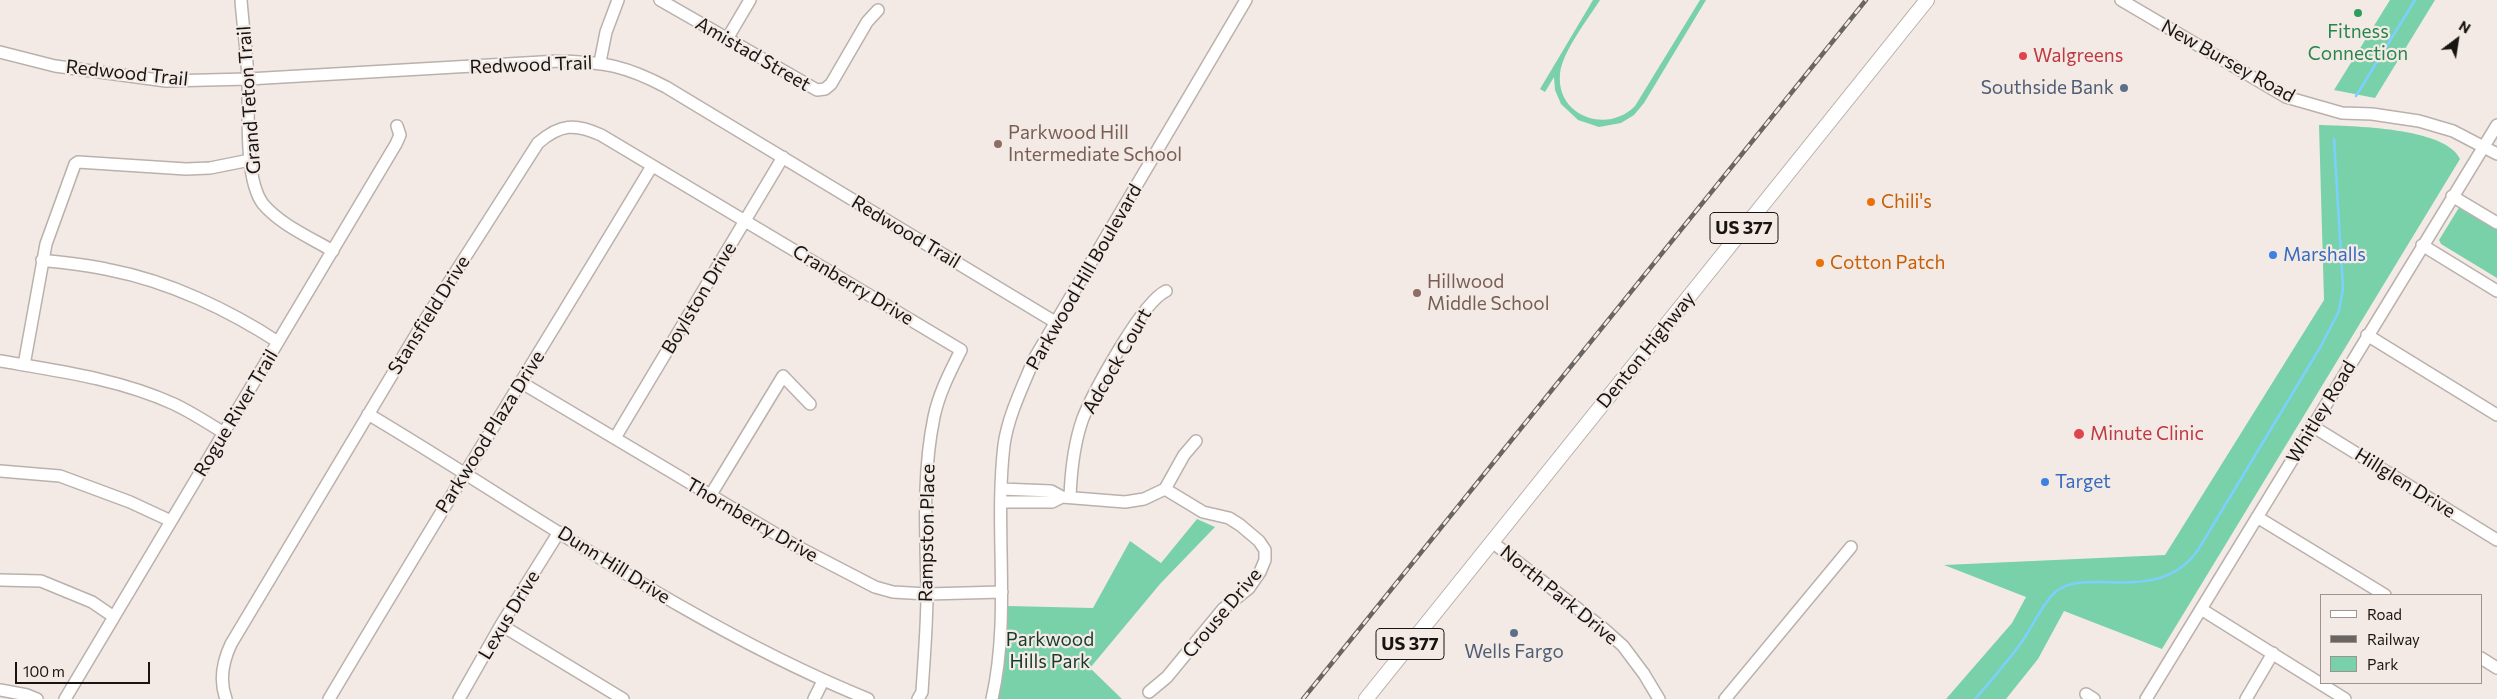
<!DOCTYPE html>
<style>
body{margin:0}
#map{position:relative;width:2497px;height:699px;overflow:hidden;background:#f4eae5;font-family:Commissioner,sans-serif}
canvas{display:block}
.legend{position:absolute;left:2320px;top:594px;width:162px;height:90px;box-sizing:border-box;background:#f4eae5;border:1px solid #9c9491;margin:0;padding:6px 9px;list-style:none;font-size:15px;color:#171412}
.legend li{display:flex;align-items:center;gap:10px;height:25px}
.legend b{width:25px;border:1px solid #9c9491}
.north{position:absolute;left:2432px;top:15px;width:50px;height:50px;-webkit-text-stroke:4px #f4eae5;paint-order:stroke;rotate:31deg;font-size:14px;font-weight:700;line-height:20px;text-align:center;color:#171412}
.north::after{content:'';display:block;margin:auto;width:18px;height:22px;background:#171412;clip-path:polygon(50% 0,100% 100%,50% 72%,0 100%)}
.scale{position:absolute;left:15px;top:662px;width:135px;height:22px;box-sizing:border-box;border:2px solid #171412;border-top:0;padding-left:6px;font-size:15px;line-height:18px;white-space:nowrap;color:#171412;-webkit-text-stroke:4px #f4eae5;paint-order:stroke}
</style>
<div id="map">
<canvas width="2497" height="699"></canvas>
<ul class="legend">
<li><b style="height:6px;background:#fff"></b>Road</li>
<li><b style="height:6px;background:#6a6562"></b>Railway</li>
<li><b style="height:14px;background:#79d1aa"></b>Park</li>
</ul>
<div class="north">N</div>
<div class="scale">100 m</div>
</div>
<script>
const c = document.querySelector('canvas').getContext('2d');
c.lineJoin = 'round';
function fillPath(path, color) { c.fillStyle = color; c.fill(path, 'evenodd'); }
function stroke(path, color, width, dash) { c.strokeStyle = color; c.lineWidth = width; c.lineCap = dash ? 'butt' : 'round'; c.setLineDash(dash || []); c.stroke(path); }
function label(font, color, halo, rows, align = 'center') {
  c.font = font + ' Commissioner,sans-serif'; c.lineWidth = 4.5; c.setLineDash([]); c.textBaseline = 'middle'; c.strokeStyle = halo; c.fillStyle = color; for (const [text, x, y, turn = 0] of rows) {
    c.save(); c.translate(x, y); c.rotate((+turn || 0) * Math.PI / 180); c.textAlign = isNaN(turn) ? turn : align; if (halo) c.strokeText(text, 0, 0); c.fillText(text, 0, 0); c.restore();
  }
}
const green = new Path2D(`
 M1593 0H1600C1588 19 1562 52 1560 74 1556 117 1608 134 1635 106L1700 0H1706L1644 103 1634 115 1621 123 1599 127 1578 120 1561 104 1555 90 1554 77 1545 92 1540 89Z
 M2390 0H2435L2375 98 2334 90Z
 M2319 125C2350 126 2446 127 2460 159L2162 649 2064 611 2038 659 2006 699H1946L2012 623 2026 597 1944 565 2165 555 2324 300Z
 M2460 206 2497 229V278L2441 244 2439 240Z
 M1197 519 1215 527 1160 584 1090 668 1122 699H998L1004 670 1008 606 1093 608 1130 541 1161 563Z`);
const stream = new Path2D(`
 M2356 96 2415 0
 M1975 699C1991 681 2007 662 2021 643 2032 628 2044 600 2058 590 2069 582 2086 582 2099 582 2138 583 2173 585 2198 550L2321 346 2339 311 2343 288 2334 139`);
const minor = new Path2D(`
 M241 0C243 27 247 53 248 80 249 112 244 179 263 204 281 225 309 237 333 251
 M660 0 817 90 825 89 831 84 867 22 878 10
 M2121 0 2286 97 2342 113 2372 114 2419 121 2453 131 2497 154
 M727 39 750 0
 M0 52 55 66 166 81 248 79 559 61C605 62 626 66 666 87L1055 322
 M600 62 606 32 618 0
 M2452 196 2497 223
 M2422 245 2497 291
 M42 260C65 263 88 265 110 270 168 281 229 310 278 342
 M2367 335 2497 415
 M0 361C59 371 119 379 174 404 191 412 208 423 224 433
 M24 365 46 244 75 164 78 162 186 169 210 168 250 160
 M522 383 796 546 875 587 893 592 927 594 1002 592
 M368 414C531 511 692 628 868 699
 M2312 426 2497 540
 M615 438 783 157
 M0 471 60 476 130 502 171 521
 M1001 489 1051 491 1062 497 1125 502 1144 499 1165 489 1184 455 1196 441
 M710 496 783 376 810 404
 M1070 497C1071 470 1074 443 1083 418 1094 391 1142 302 1166 291
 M1001 502H1052L1062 497
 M2257 517 2385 595
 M1492 542 1604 629 1623 646 1644 674 1659 699
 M0 580 41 581 92 602 114 617
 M2201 609 2345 699
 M501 625 623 699
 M2481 658 2497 668
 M0 690 27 695 37 699
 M1149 692 1167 677 1223 609 1249 588 1260 572 1265 560V550L1259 541 1240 525 1229 518 1203 512 1165 489
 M2086 694 2094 699
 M65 699 396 144 400 135 397 126
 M226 699C219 680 223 661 231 644L423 323 538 143C560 124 575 123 601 135L961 350C950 372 939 393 934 417 922 475 926 533 927 592 927 626 924 659 922 692L918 699
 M329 699C435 520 545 344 652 166
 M459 699 501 625 559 532
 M814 699 823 681
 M992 699C1011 615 994 530 1004 445 1008 416 1023 386 1034 359L1246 0
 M1725 699 1851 547
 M2146 699 2497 125
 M2246 699 2273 653`);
const major = new Path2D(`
 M1366 699 1927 0`);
const rail = new Path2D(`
 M1303 699 1866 0`);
const markers = [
 [2358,13,5,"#2e9e5b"],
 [2023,56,5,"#e0444e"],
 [2124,88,5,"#5c6f8a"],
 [998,144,5,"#8d6e63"],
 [1871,202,5,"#e8710a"],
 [2273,255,5,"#3f7fe0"],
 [1820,263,5,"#e8710a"],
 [1417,293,5,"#8d6e63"],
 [2079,434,6,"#e0444e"],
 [2045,482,5,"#3f7fe0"],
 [1514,633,5,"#5c6f8a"]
];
const shields = [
 [1744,228,68],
 [1410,644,68]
];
const shieldNames = [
 ["US 377",1744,228],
 ["US 377",1410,644]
];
const leisureNames = [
 ["Fitness",2358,32],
 ["Connection",2358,54]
];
const streetNames = [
 ["Amistad Street",753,54,30],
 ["New Bursey Road",2228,61,29],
 ["Redwood Trail",531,65,-2],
 ["Redwood Trail",127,73,6],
 ["Grand Teton Trail",249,100,-94],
 ["Redwood Trail",906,232,31],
 ["Parkwood Hill Boulevard",1084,277,-60],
 ["Cranberry Drive",853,285,31],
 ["Boylston Drive",699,298,-59],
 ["Stansfield Drive",429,315,-58],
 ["Denton Highway",1646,350,-51],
 ["Adcock Court",1117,361,-60],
 ["Whitley Road",2321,412,-59],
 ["Rogue River Trail",236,413,-59],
 ["Parkwood Plaza Drive",490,432,-58],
 ["Hillglen Drive",2405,483,32],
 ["Thornberry Drive",752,520,30],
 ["Rampston Place",927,533,-89],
 ["Dunn Hill Drive",614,565,32],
 ["North Park Drive",1559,595,39],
 ["Crouse Drive",1222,613,-50],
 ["Lexus Drive",509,615,-59]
];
const healthNames = [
 ["Walgreens",2033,56],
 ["Minute Clinic",2090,434]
];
const serviceNames = [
 ["Southside Bank",2114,88],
 ["Wells Fargo",1514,652,"center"]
];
const educationNames = [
 ["Parkwood Hill",1008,133],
 ["Intermediate School",1008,155],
 ["Hillwood",1427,282],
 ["Middle School",1427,304]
];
const foodNames = [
 ["Chili's",1881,202],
 ["Cotton Patch",1830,263]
];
const shopNames = [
 ["Marshalls",2283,255],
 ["Target",2055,482]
];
const parkNames = [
 ["Parkwood",1050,640],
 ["Hills Park",1050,662]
];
fillPath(green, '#79d1aa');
stroke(stream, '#7cd0fe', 2.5);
stroke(minor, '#bab1ac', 14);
stroke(major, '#bab1ac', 16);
stroke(minor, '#fff', 11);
stroke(major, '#fff', 14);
stroke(rail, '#6a6562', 4.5);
stroke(rail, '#f4eae5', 2.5, [8]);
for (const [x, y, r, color] of markers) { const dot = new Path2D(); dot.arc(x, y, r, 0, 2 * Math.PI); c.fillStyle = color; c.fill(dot); stroke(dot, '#f4eae5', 2); }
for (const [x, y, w] of shields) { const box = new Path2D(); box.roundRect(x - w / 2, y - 15.5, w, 31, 4); c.fillStyle = '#f4eae5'; c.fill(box); stroke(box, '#171412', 1); }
label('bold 18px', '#171412', null, shieldNames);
label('19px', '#27864d', '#f4eae5', leisureNames);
label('19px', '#171412', '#f4eae5', streetNames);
label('19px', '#be3a42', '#f4eae5', healthNames, 'left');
label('19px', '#4e5e75', '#f4eae5', serviceNames, 'right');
label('19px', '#785e54', '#f4eae5', educationNames, 'left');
label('19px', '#c56008', '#f4eae5', foodNames, 'left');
label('19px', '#366cbe', '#f4eae5', shopNames, 'left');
label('19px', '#143c2c', '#f4eae5', parkNames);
</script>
